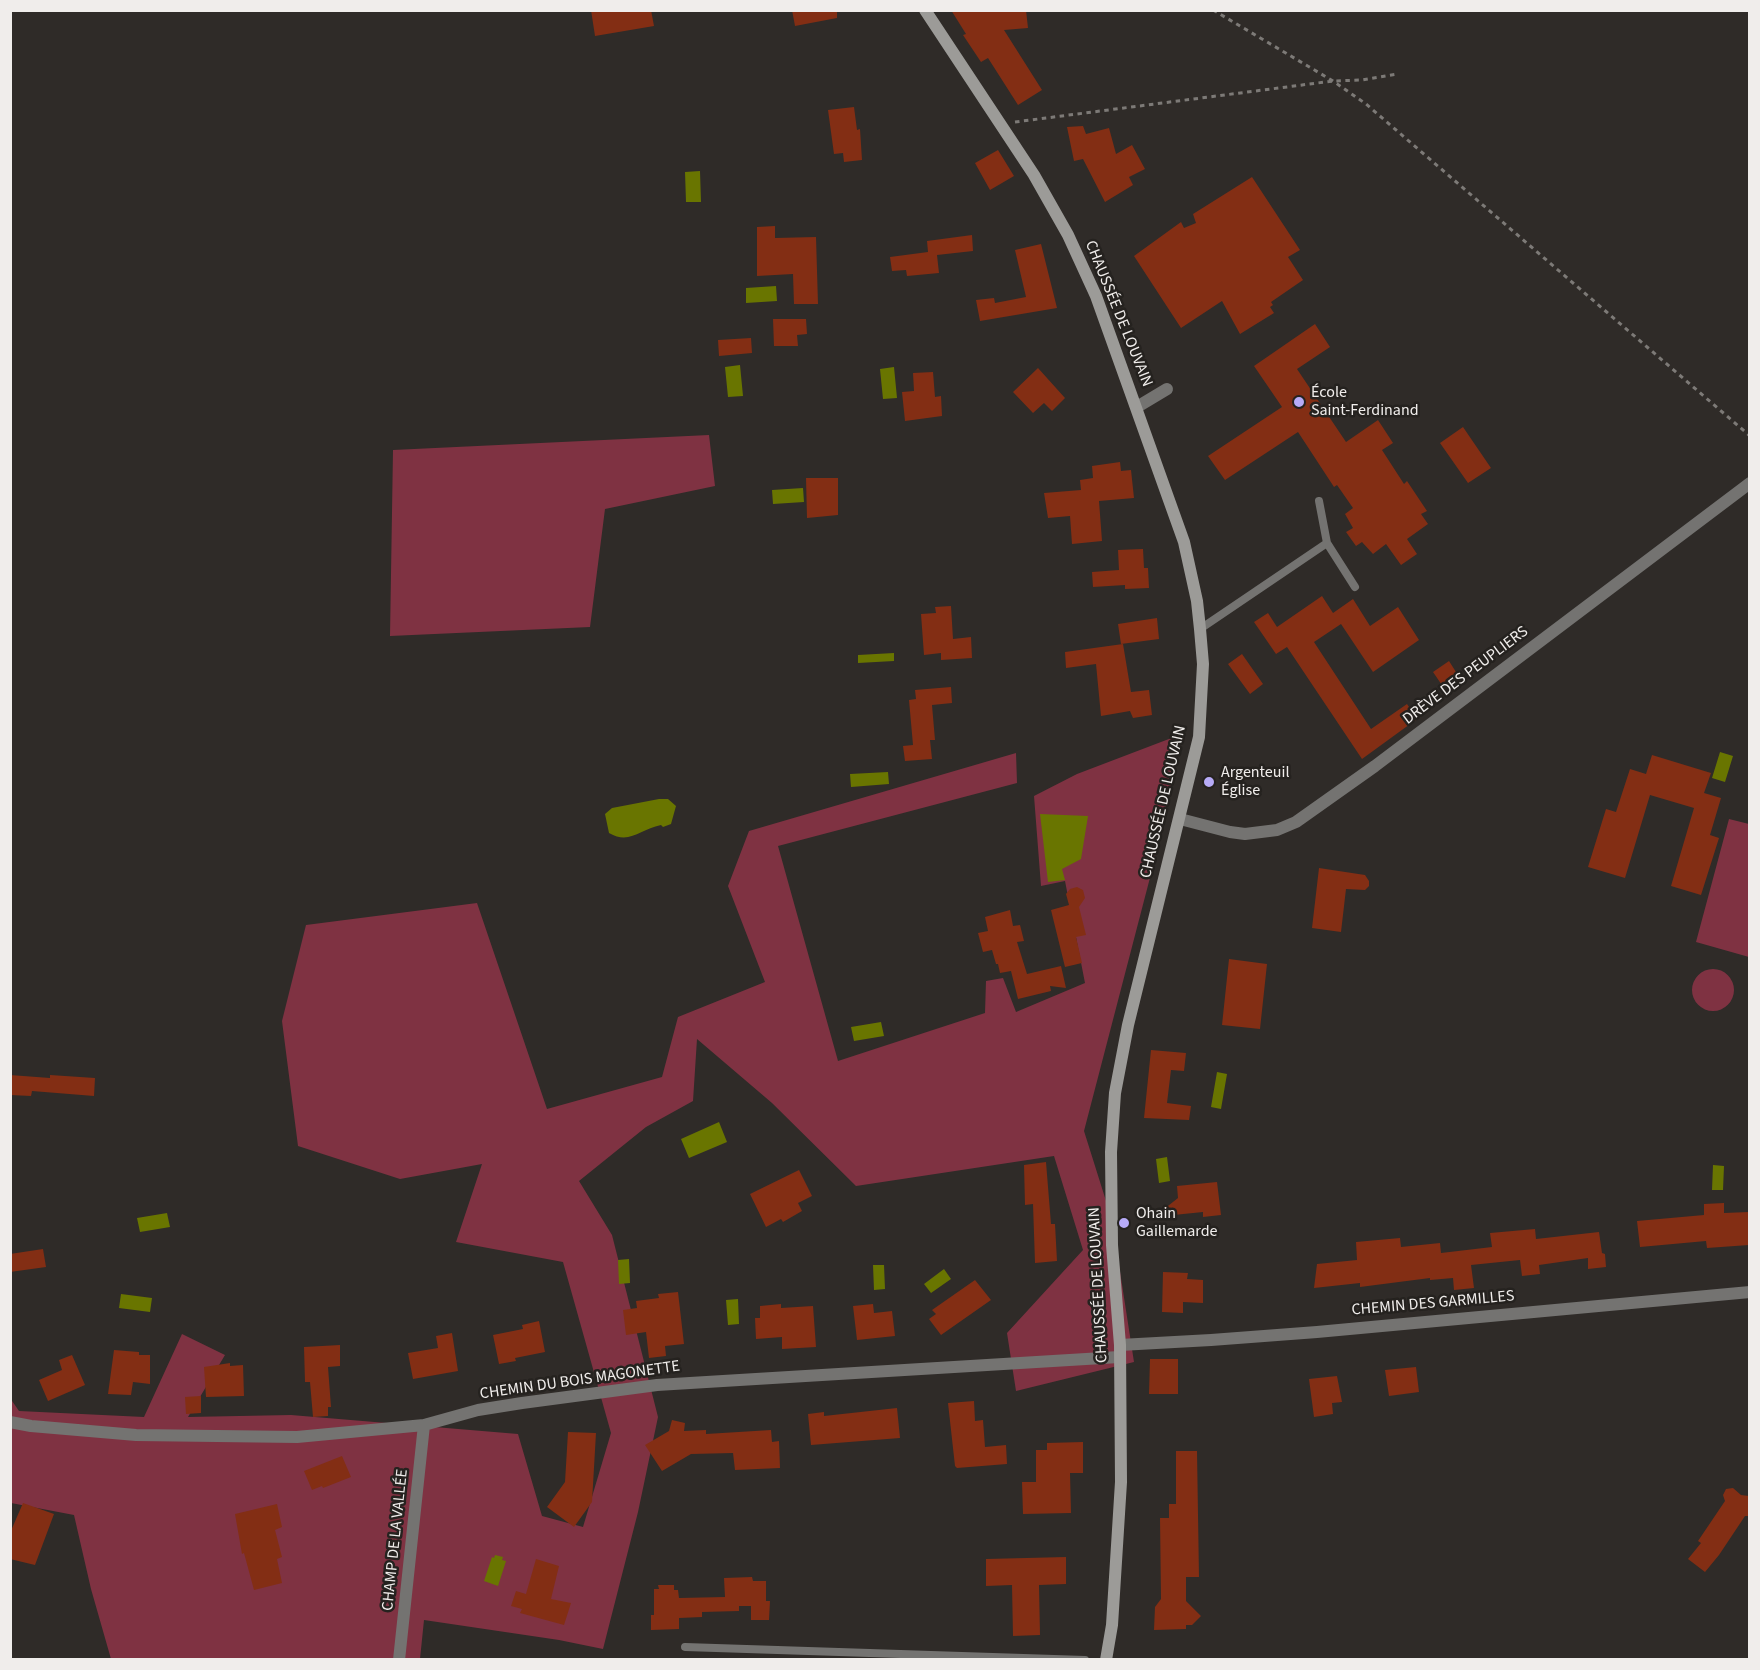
<!DOCTYPE html>
<meta charset="utf-8">
<style>
body{margin:0}
#map{position:relative;width:1760px;height:1670px;overflow:hidden;background:#2f2b28;font-family:"Source Sans 3",sans-serif}
canvas{display:block}
.frame{position:absolute;inset:0;border:12px solid #f0edeb;pointer-events:none}
</style>
<div id="map">
<canvas width="1760" height="1670"></canvas>
<div class="frame"></div>
</div>
<script>
const c = document.querySelector('canvas').getContext('2d');
c.lineJoin = 'round';
function fillPath(path, color) { c.fillStyle = color; c.fill(path, 'evenodd'); }
function stroke(path, color, width, dash) { c.strokeStyle = color; c.lineWidth = width; c.lineCap = dash ? 'butt' : 'round'; c.setLineDash(dash || []); c.stroke(path); }
function label(font, color, halo, rows, align = 'center') {
  c.font = font + ' "Source Sans 3",sans-serif'; c.lineWidth = 5; c.setLineDash([]); c.textBaseline = 'middle'; c.strokeStyle = halo; c.fillStyle = color; for (const [text, x, y, turn = 0] of rows) {
    c.save(); c.translate(x, y); c.rotate((+turn || 0) * Math.PI / 180); c.textAlign = isNaN(turn) ? turn : align; if (halo) c.strokeText(text, 0, 0); c.fillText(text, 0, 0); c.restore();
  }
}
const green = new Path2D(`
 M709 435 715 486 605 509 590 627 390 636 393 450Z
 M1182 734 1152 870 1084 1131 1112 1220 1134 1362 1016 1391 1007 1333 1083 1250 1054 1156 856 1186 772 1103 697 1039 693 1101 646 1127 579 1181 612 1235 658 1417 638 1512 603 1649 559 1640 424 1620 420 1659H111L91 1589 74 1515 11 1503 10 1398 19 1411 144 1417 182 1334 225 1355 188 1417 291 1415 518 1434 542 1516 583 1527 611 1433 563 1262 456 1242 482 1164 400 1179 298 1146 282 1021 306 925 477 903 547 1109 662 1077 678 1017 765 982 728 886 749 831 1016 753 1017 783 778 846 838 1061 985 1013 986 981 1003 978 1016 1012 1085 983 1065 881 1041 886 1034 796 1077 774Z
 M1729 819 1749 824V957L1696 942Z
 M1692 990a21 21 0 1 1 42 0a21 21 0 1 1-42 0Z`);
const water = new Path2D(`
 M700 171 701 202H686L685 172Z
 M776 286 777 301 746 303V288Z
 M740 365 743 396 728 397 725 367Z
 M894 367 897 398 883 399 880 369Z
 M803 488 804 502 773 504 772 490Z
 M894 653V661L858 663V655Z
 M1720 752 1733 756 1725 782 1712 778Z
 M888 772 889 784 851 787 850 774Z
 M659 799H668L676 806 671 824 663 827 661 825C640 829 630 845 609 833L605 814 612 808Z
 M1040 814 1088 816 1081 859 1062 869 1065 880 1048 882Z
 M881 1022 884 1036 854 1041 851 1027Z
 M1217 1072 1227 1074 1221 1109 1211 1107Z
 M719 1122 727 1142 689 1158 681 1139Z
 M1167 1157 1170 1181 1159 1183 1156 1159Z
 M1713 1165 1724 1166 1723 1190H1712Z
 M167 1213 170 1227 140 1232 137 1218Z
 M629 1259 630 1283 619 1284 618 1260Z
 M884 1265 885 1289 874 1290 873 1265Z
 M944 1269 951 1279 931 1293 924 1284Z
 M121 1294 152 1298 150 1312 119 1308Z
 M738 1299 739 1324 728 1325 726 1300Z
 M495 1555 503 1557 502 1560 506 1561 498 1586 484 1581 492 1557 494 1558Z`);
const building = new Path2D(`
 M591 10H651L654 26 595 36Z
 M792 10H837V18L795 26Z
 M951 10H1026L1028 28 1004 30 1042 90 1018 105 988 58 981 62 963 35 966 34Z
 M854 107 857 130 860 129 862 160 844 162 843 153 834 154 828 110Z
 M1083 126 1086 134 1109 128 1116 154 1132 145 1145 169 1129 177 1133 185 1105 202 1083 159 1074 161 1067 127Z
 M998 150 1014 176 990 190 975 163Z
 M1252 177 1300 250 1288 257 1303 280 1271 302 1273 305 1270 307 1274 313 1240 334 1222 301 1181 328 1134 256 1181 222 1184 228 1196 223 1193 214Z
 M775 226V238L816 237 818 304H794L793 274 757 276V227Z
 M972 235 973 251 937 255 939 273 907 276 906 270 892 271 890 257 928 252 927 241Z
 M1041 244 1057 308 980 321 976 300 994 298 995 303 1026 297 1015 250Z
 M773 319H806L807 334 797 335 798 346H774Z
 M1315 324 1330 347 1297 369 1346 442 1378 420 1393 443 1382 450 1404 484 1407 481 1427 511 1421 514 1428 524 1407 539 1417 554 1401 565 1386 544 1373 554 1362 542 1356 546 1346 532 1353 528 1345 514 1353 508 1337 485 1334 487 1298 432 1225 480 1208 456 1282 407 1254 366Z
 M751 338 752 353 719 356 718 340Z
 M1038 368 1065 398 1052 411 1044 403 1033 413 1013 392Z
 M933 372 935 397 941 396 942 416 905 421 902 392 914 391 913 373Z
 M1463 427 1491 468 1468 483 1440 443Z
 M1120 462 1121 471 1131 470 1134 498 1099 501 1102 541 1072 544 1070 516 1048 518 1044 493 1081 490 1080 480 1093 478 1092 466Z
 M806 478H838V515L807 518Z
 M1143 549 1144 568H1148L1149 588 1125 589V585L1093 587 1092 572 1119 570 1118 550Z
 M1322 596 1333 613 1353 599 1370 626 1398 607 1419 640 1373 672 1341 624 1314 642 1371 729 1407 704 1417 719 1362 759 1287 647 1276 654 1254 622 1268 613 1277 627Z
 M951 606 953 639 971 637 972 658 941 660V653L924 655 921 614 936 613 935 607Z
 M1157 618 1159 639 1121 644 1118 624Z
 M1123 644 1131 692 1149 690 1152 715 1133 718 1130 711 1101 716 1096 664 1066 668 1065 652Z
 M1242 654 1263 684 1250 694 1228 664Z
 M1449 661 1463 683 1448 694 1433 672Z
 M951 687 952 703 932 705 935 740H930L932 759 905 761 903 746 913 745 909 700 916 699 915 690Z
 M1652 755 1711 773 1704 793 1721 798 1710 835 1719 838 1701 895 1671 886 1694 808 1650 795 1625 878 1588 867 1606 809 1616 812 1630 769 1646 774Z
 M1319 868 1365 875 1369 881V886L1365 890 1346 889 1341 932 1312 928Z
 M1077 887 1083 890 1085 898 1079 907 1086 935 1076 937 1082 963 1065 967 1051 910 1069 905 1066 894 1070 889Z
 M1010 910 1013 926 1020 925 1024 941 1017 942 1027 974 1061 966 1066 988 1050 986 1051 991 1018 999 1011 971 1000 973 998 964H996L992 950 983 952 978 933 988 931 985 917Z
 M1229 959 1267 964 1260 1029 1222 1025Z
 M1151 1050 1186 1053 1184 1071 1171 1070 1167 1103 1191 1106 1189 1120 1144 1118Z
 M10 1075 50 1078V1075L95 1078 94 1096 32 1091 31 1096 10 1095Z
 M1046 1162 1051 1224H1055L1057 1261 1035 1263 1033 1204 1025 1205 1024 1165Z
 M799 1170 812 1196 798 1203 802 1211 783 1222 781 1219 766 1227 750 1194Z
 M1217 1182 1221 1215 1203 1217V1212L1154 1217 1178 1198 1177 1186Z
 M1724 1203V1213L1749 1212V1245L1707 1248 1706 1241 1640 1247 1637 1221 1704 1215V1204Z
 M1535 1229 1536 1239 1599 1232 1602 1253 1605 1254 1606 1267 1588 1269V1258L1539 1265 1540 1274 1522 1276 1520 1260 1471 1265 1474 1288 1454 1290 1453 1278 1430 1280V1278L1360 1287V1283L1314 1288 1317 1264 1357 1260 1356 1242 1400 1238 1401 1247 1440 1243 1441 1253 1492 1247 1490 1233Z
 M43 1249 46 1267 10 1272V1254Z
 M1163 1272 1188 1273 1187 1279 1203 1280V1303L1183 1302V1313L1162 1312Z
 M975 1280 991 1300 941 1335 929 1319 936 1314 932 1310Z
 M678 1292 684 1344 665 1346 666 1356 649 1358 646 1332 626 1335 623 1310 637 1308 636 1301 659 1298 658 1294Z
 M781 1304V1308L813 1306 816 1347 782 1349V1337L756 1339 755 1318H760V1306Z
 M873 1304 874 1313 892 1311 895 1336 857 1340 853 1306Z
 M539 1321 545 1352 515 1358 516 1361 499 1364 493 1335 523 1329 522 1325Z
 M452 1333 458 1371 413 1379 408 1353 438 1348 436 1336Z
 M340 1345V1366L328 1367 331 1407H328V1416L313 1417 310 1382H305L304 1347Z
 M114 1350 139 1352V1355H150V1384L133 1382 131 1395 108 1394Z
 M72 1355 85 1385 48 1401 39 1380 62 1370 59 1360Z
 M1150 1359H1178V1394H1149Z
 M230 1363V1366L243 1365 244 1396 206 1397 204 1367Z
 M1416 1367 1419 1392 1389 1396 1385 1370Z
 M1337 1376 1342 1402 1332 1403 1333 1414 1314 1417 1309 1379Z
 M201 1396V1413L186 1414 185 1397Z
 M974 1401 975 1421 983 1420 985 1447 1006 1445 1007 1464 957 1468 955 1466 948 1403Z
 M897 1408 900 1438 811 1445 808 1414 824 1412V1416Z
 M672 1420 685 1423 684 1431 706 1430V1434L771 1430 772 1442 779 1441 780 1468 735 1470 733 1453 691 1454 662 1471 645 1445 669 1431Z
 M568 1432 596 1433 592 1502 574 1527 547 1507 565 1482Z
 M1083 1442V1473H1070L1071 1513 1023 1514 1022 1482H1036V1450H1047V1443Z
 M1176 1451H1197L1199 1577H1186V1601L1201 1616 1192 1625H1186V1629L1154 1630 1155 1607 1161 1599 1160 1518H1169V1504H1176Z
 M342 1456 351 1477 323 1488 322 1486 312 1490 304 1471Z
 M1733 1488 1741 1495 1749 1496V1516H1745L1719 1555 1705 1572 1688 1559 1701 1543 1698 1541 1725 1501 1723 1495 1726 1489Z
 M23 1503 54 1514 35 1565 10 1559V1533Z
 M277 1504 282 1527 275 1530 282 1557 277 1559 282 1583 254 1590 244 1553 242 1554 235 1514Z
 M1066 1557V1584L1039 1585 1040 1635 1013 1636 1012 1585 986 1586V1559Z
 M536 1559 559 1566 551 1599 571 1603 564 1625 520 1613 522 1609 511 1606 516 1591 526 1594Z
 M752 1577 753 1581H766V1601H770L769 1620H751V1606H739V1611L702 1612V1617L679 1618V1629L651 1630V1615H654V1589H659L658 1585H674V1590H678L679 1598 725 1597 724 1578Z`);
const path = new Path2D(`
 M1213 10 1333 81 1366 104 1750 436
 M1015 122 1333 81 1362 80 1397 74`);
const service = new Path2D(`
 M1319 501 1327 543
 M1200 629 1327 543 1355 587
 M685 1647 1085 1660`);
const minor = new Path2D(`
 M1137 407 1167 389
 M1180 819 1230 832 1245 834 1277 830 1296 822 1375 766 1750 483
 M1120 1345 1211 1340 1317 1332 1750 1292
 M10 1422 31 1426 136 1435 297 1437 424 1425 478 1410 522 1403 657 1385 1119 1357
 M399 1660 424 1425`);
const secondary = new Path2D(`
 M925 10 1034 175 1068 235 1096 296 1184 542 1197 601 1200 629 1203 664 1199 737 1128 1025 1115 1093 1111 1152 1112 1245 1120 1345 1121 1482 1112 1625 1106 1660`);
const markers = [
 [1299,402,6,"#b7abf7"],
 [1209,782,6,"#b7abf7"],
 [1124,1223,6,"#b7abf7"]
];
const streetNames = [
 ["CHAUSSÉE DE LOUVAIN",1118,314,68],
 ["DRÈVE DES PEUPLIERS",1466,676,-37],
 ["CHAUSSÉE DE LOUVAIN",1164,802,-77],
 ["CHAUSSÉE DE LOUVAIN",1099,1285,-93],
 ["CHEMIN DES GARMILLES",1433,1304,-5],
 ["CHEMIN DU BOIS MAGONETTE",580,1381,-8],
 ["CHAMP DE LA VALLÉE",396,1540,-84]
];
const poiNames = [
 ["École",1311,393],
 ["Saint-Ferdinand",1311,411],
 ["Argenteuil",1221,773],
 ["Église",1221,791],
 ["Ohain",1136,1214],
 ["Gaillemarde",1136,1232]
];
fillPath(green, '#7f3242');
fillPath(water, '#697500');
fillPath(building, '#832e14');
stroke(path, '#7d7a77', 3, [4.5, 4.5]);
stroke(service, '#747371', 8);
stroke(minor, '#747371', 12);
stroke(secondary, '#9c9b98', 12);
for (const [x, y, r, color] of markers) { const dot = new Path2D(); dot.arc(x, y, r, 0, 2 * Math.PI); c.fillStyle = color; c.fill(dot); stroke(dot, '#25221f', 2); }
label('16px', '#f0edeb', '#25221f', streetNames);
label('16px', '#f0edeb', '#25221f', poiNames, 'left');
</script>
